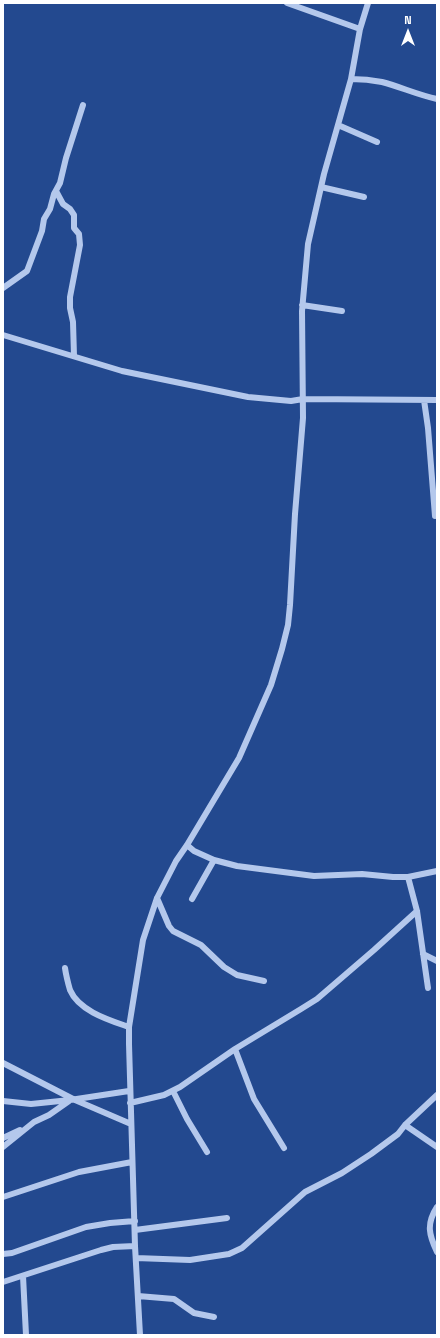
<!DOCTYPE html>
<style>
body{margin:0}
#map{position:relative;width:440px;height:1338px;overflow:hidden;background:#23498f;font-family:"Space Grotesk",sans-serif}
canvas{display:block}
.frame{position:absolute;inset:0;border:4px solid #fff;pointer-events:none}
.north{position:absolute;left:388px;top:12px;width:40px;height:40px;-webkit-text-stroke:3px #23498f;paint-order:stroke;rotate:0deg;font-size:11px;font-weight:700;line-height:16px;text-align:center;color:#fff}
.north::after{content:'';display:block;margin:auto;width:14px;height:18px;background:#fff;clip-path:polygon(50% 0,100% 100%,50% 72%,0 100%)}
</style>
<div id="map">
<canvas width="440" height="1338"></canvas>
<div class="frame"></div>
<div class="north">N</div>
</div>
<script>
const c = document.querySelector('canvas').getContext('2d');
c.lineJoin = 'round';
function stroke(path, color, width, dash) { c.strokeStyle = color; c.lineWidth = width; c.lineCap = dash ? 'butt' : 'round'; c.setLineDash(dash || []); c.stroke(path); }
const minor = new Path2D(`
 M287 3 360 29
 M351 79C362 79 372 80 382 82 401 87 418 95 437 99
 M338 125 377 142
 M321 187 364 197
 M56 191 63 204 70 209 74 215V228L79 234 80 245 70 297V308L73 322 74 356
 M3 288 27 271 42 231 44 219 50 209 54 194 60 183 66 158 83 105
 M302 305 342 311
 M3 335 122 371 248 397 291 401 303 399 437 400
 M424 400 428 428 435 516
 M187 845 194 851 214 860 237 866 314 876 362 874 393 877H408L437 871
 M408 877 417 911 428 988
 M157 898 169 926 173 931 201 945 224 967 237 975 264 981
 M192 899 214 860
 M423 954 437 961
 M65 968C66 975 68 983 70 990 79 1011 109 1020 129 1027
 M235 1049 254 1099 284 1148
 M3 1063 75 1100 131 1124
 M173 1091 187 1119 207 1152
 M3 1101 31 1104 70 1100 129 1091
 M130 1103 164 1095 180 1087 235 1049 301 1009 317 999 374 950 417 911
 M405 1125 437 1147
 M3 1138 20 1130
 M3 1147 34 1122 49 1115 69 1101
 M3 1197 79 1172 132 1162
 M437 1207C426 1224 429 1235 437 1252
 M135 1230 227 1218
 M3 1254 12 1253 86 1227 110 1223 135 1221
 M136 1258 190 1260 229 1254 242 1248 305 1192 342 1173 371 1154 398 1134 405 1125 437 1095
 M23 1276 26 1335
 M3 1282 101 1250 113 1247 135 1246
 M138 1296 174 1299 194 1313 214 1317
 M140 1335 135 1246 129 1044V1027L143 940 157 898 176 861 187 845 239 758 271 685 282 649 288 625 290 605 295 514 303 418 302 311 308 244 324 174 351 79 360 29 368 3`);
stroke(minor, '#b4c8ec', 6);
</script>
